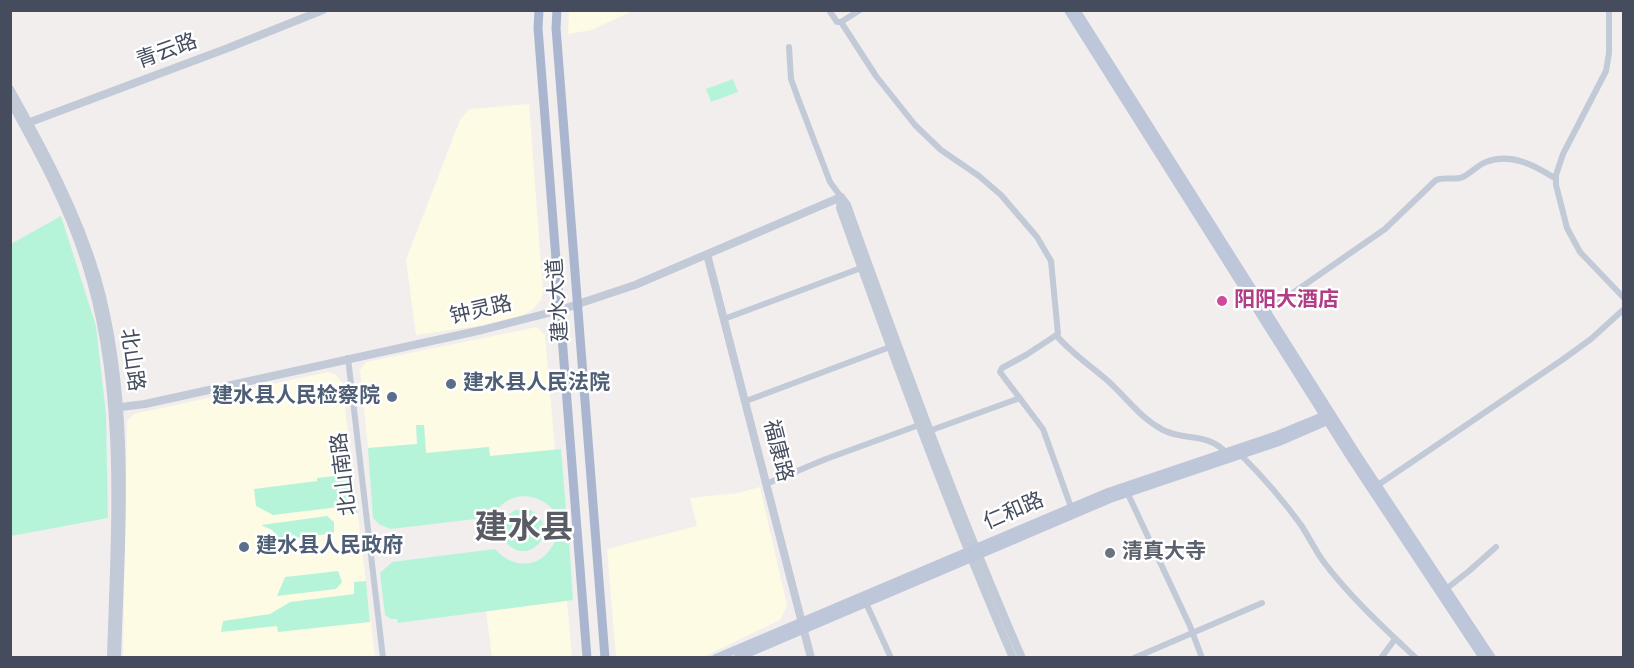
<!DOCTYPE html>
<meta charset="utf-8">
<style>
body{margin:0}
#map{position:relative;width:1634px;height:668px;overflow:hidden;background:#f1eeed;font-family:Roboto,sans-serif}
canvas{display:block}
.frame{position:absolute;inset:0;border:12px solid #444c5d;pointer-events:none}
</style>
<div id="map">
<canvas width="1634" height="668"></canvas>
<div class="frame"></div>
</div>
<script>
const c = document.querySelector('canvas').getContext('2d');
c.lineJoin = 'round';
function fillPath(path, color) { c.fillStyle = color; c.fill(path, 'evenodd'); }
function stroke(path, color, width, dash) { c.strokeStyle = color; c.lineWidth = width; c.lineCap = dash ? 'butt' : 'round'; c.setLineDash(dash || []); c.stroke(path); }
function label(font, color, halo, rows, align = 'center') {
  c.font = font + ' Roboto,"Noto Sans SC",sans-serif'; c.lineWidth = 5; c.setLineDash([]); c.textBaseline = 'middle'; c.strokeStyle = halo; c.fillStyle = color; for (const [text, x, y, turn = 0] of rows) {
    c.save(); c.translate(x, y); c.rotate((+turn || 0) * Math.PI / 180); c.textAlign = isNaN(turn) ? turn : align; if (halo) c.strokeText(text, 0, 0); c.fillText(text, 0, 0); c.restore();
  }
}
const commercial = new Path2D(`
 M569 11V10L633 11 591 30 568 34Z
 M529 104 543 292 541 300 532 310 523 315 478 326 416 335 406 260 460 120 469 109Z
 M537 327 545 335 555 450 490 456 488 447 426 453 424 425 417 444 368 448 360 370 366 362Z
 M328 372 336 375 342 383 375 657 123 658 127 421 134 414Z
 M760 487 787 606 780 620 703 657H616L607 549 697 526 690 498 738 493Z
 M567 601 572 657H492L486 611Z`);
const green = new Path2D(`
 M733 79 738 92 711 102 706 89Z
 M61 216 96 326 106 414 108 518 11 536V244Z
 M416 425H424L426 453 489 447 490 456 561 449 566 510 554 511C536 489 505 492 492 517L391 529 380 525 373 518 368 448 417 444Z
 M353 474 358 513H347L339 507 273 515 256 506 254 489 317 481V478Z
 M502 530a21 21 0 1 1 42 0a21 21 0 1 1-42 0Z
 M327 516 334 522V533L281 540 272 530 261 525Z
 M569 540 573 600 398 623 397 619H391L385 615 380 573 392 562 495 549C515 571 543 568 555 541Z
 M338 571 342 582 336 589 277 596 285 577Z
 M366 581 370 622 278 632 277 626 221 632 223 621 270 614 290 602 354 594V582Z`);
const minor = new Path2D(`
 M829 10 837 22H841L876 76 915 125 941 150 979 176 1001 195 1037 237 1051 261 1058 334 1026 355 1002 368 1000 372 1043 429 1071 507
 M1609 10V53L1606 71 1563 154 1556 175V185L1567 228 1580 252 1624 298
 M841 22 860 10
 M789 47 791 79 799 101 830 182 841 197
 M1267 311 1385 229 1436 180C1445 176 1454 181 1463 177 1471 173 1478 165 1486 162 1511 152 1536 166 1556 179
 M724 319 861 268
 M1056 335C1071 353 1091 366 1108 381 1127 398 1140 418 1163 430 1187 442 1204 431 1227 453
 M348 358 383 658
 M746 401 890 347
 M929 431 1020 398
 M1241 455C1263 477 1283 500 1301 525 1309 537 1315 550 1323 561 1350 597 1383 627 1416 658
 M766 484 826 459 919 425
 M1378 485 1562 360 1591 339 1624 309
 M1127 492 1190 626 1202 658
 M1446 589 1469 571 1496 547
 M866 603 891 658
 M1134 658 1262 603
 M1381 658 1395 639`);
const tertiary = new Path2D(`
 M10 89C44 150 77 211 97 278 132 401 121 532 117 658
 M10 101C39 153 67 205 85 261 126 389 115 526 111 658
 M25 124 228 48 323 10
 M841 197 847 205C902 358 957 509 1022 658
 M841 197 840 208C894 359 949 510 1013 658
 M707 254 811 658
 M113 408 145 404 482 330 560 310 635 285 841 197`);
const secondary = new Path2D(`
 M1068 10 1352 460 1483 658
 M1076 10 1358 456 1492 658
 M716 658 1108 492 1277 435 1328 414
 M737 658 1110 499 1279 442 1332 419`);
const primary = new Path2D(`
 M539 10 538 28 587 658
 M557 10 556 28 605 658`);
const markers = [
 [1222,301,6,"#d1479c"],
 [451,384,6,"#5c6f8a"],
 [392,397,6,"#5c6f8a"],
 [244,547,6,"#5c6f8a"],
 [1110,553,6,"#6b7280"]
];
const streetNames = [
 ["青云路",167,52,-20],
 ["建水大道",559,300,-94],
 ["钟灵路",481,311,-13],
 ["北山路",131,360,82],
 ["福康路",777,451,76],
 ["北山南路",345,474,-97],
 ["仁和路",1014,512,-23]
];
const hotelNames = [
 ["阳阳大酒店",1234,301]
];
const serviceNames = [
 ["建水县人民法院",463,384],
 ["建水县人民检察院",380,397,"right"],
 ["建水县人民政府",256,547]
];
const worshipNames = [
 ["清真大寺",1122,553]
];
const townNames = [
 ["建水县",524,530]
];
fillPath(commercial, '#fefbe4');
fillPath(green, '#b6f4da');
stroke(minor, '#c2c9d7', 6);
stroke(tertiary, '#c2c9d7', 8);
stroke(secondary, '#bec6d9', 8);
stroke(primary, '#aab6d0', 9);
for (const [x, y, r, color] of markers) { const dot = new Path2D(); dot.arc(x, y, r, 0, 2 * Math.PI); c.fillStyle = color; c.fill(dot); stroke(dot, '#fff', 2); }
label('21px', '#444c5d', '#fff', streetNames);
label('bold 21px', '#b23c85', '#fff', hotelNames, 'left');
label('bold 21px', '#4e5e75', '#fff', serviceNames, 'left');
label('bold 21px', '#5b616d', '#fff', worshipNames, 'left');
label('bold 33px', '#595c64', '#fff', townNames);
</script>
